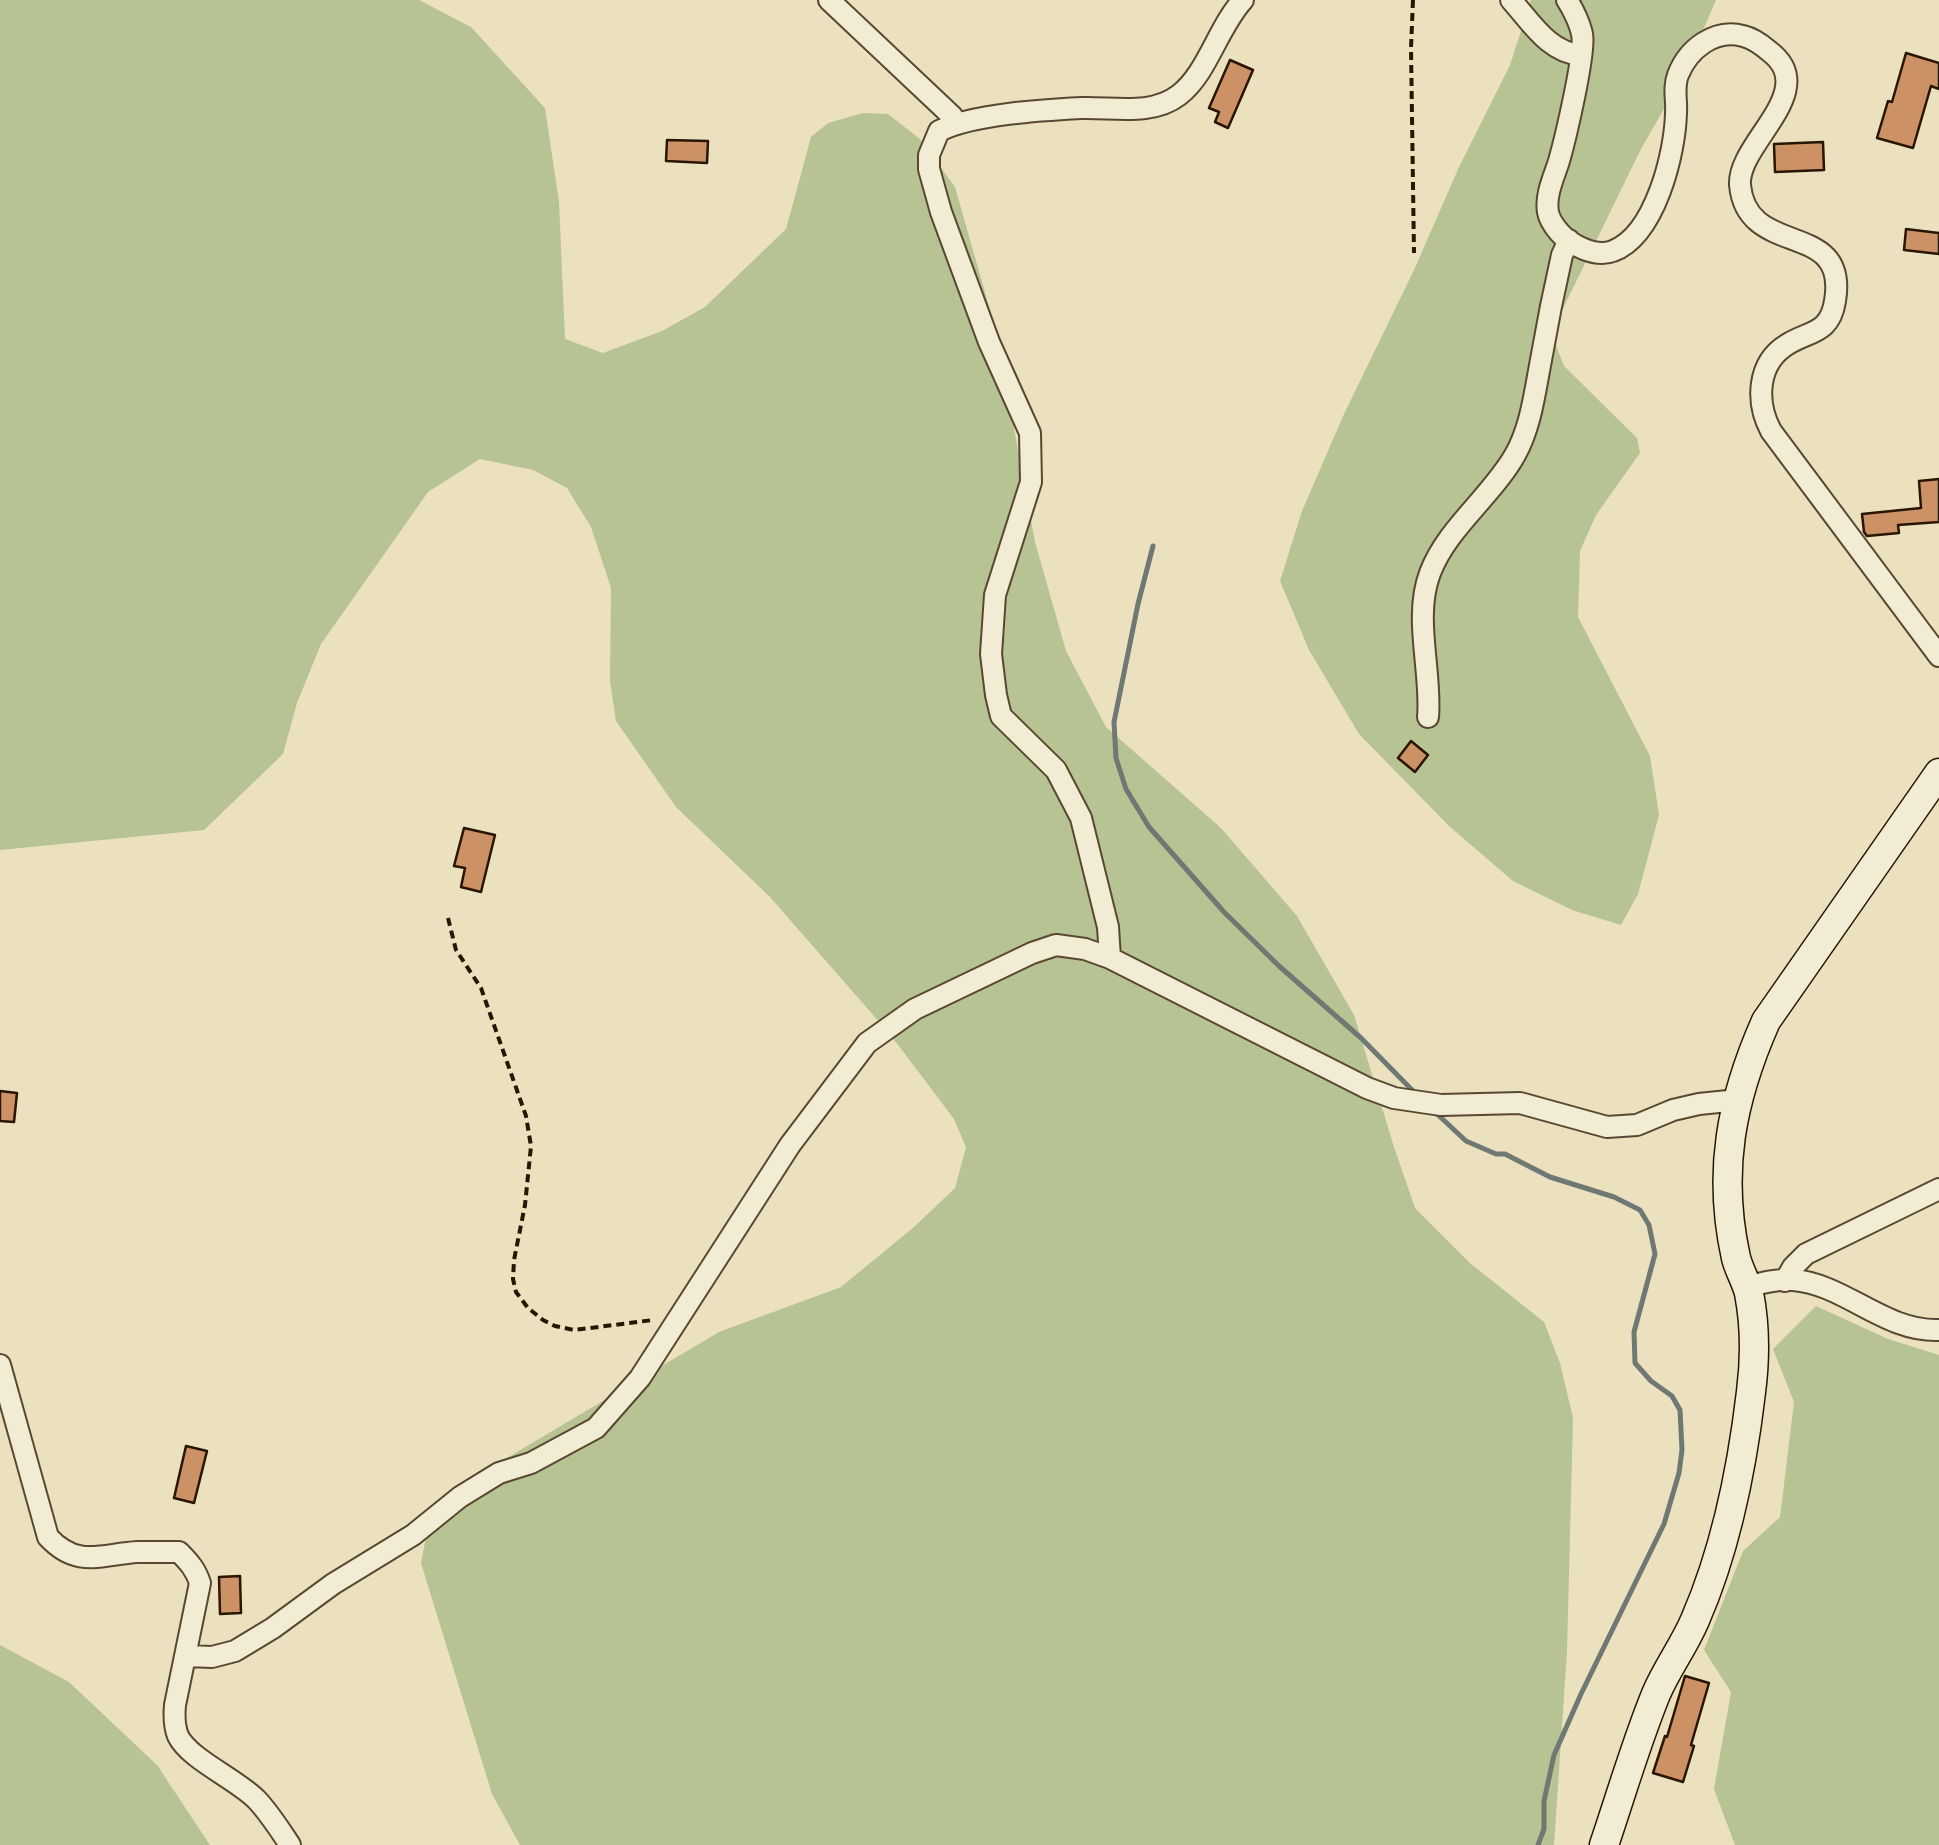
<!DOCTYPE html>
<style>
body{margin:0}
canvas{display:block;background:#ebe1bf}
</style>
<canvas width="1939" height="1845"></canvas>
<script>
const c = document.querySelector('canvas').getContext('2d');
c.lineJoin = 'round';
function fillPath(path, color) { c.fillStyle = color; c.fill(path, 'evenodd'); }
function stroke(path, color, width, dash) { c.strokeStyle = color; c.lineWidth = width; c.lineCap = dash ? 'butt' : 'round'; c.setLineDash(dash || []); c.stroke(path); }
const green = new Path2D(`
 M0 0H419L471 27 545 108 559 202 565 339 603 353 662 331 705 307 786 229 811 137 828 123 863 113 888 114 920 139 955 187 996 331 1035 542 1066 651 1106 727 1221 828 1297 916 1354 1015 1393 1144 1415 1208 1470 1263 1544 1322 1560 1363 1573 1418 1567 1651 1554 1845H520L492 1794 421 1563 430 1516 495 1465 719 1332 841 1287 914 1227 955 1188 966 1147 954 1119 889 1033 769 896 676 807 616 721 610 681 611 588 591 527 567 488 533 470 480 459 428 492 321 644 297 703 283 754 204 830 0 850Z
 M1531 0H1716L1684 74 1641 149 1551 333 1564 366 1637 438 1640 453 1596 515 1580 551 1578 617 1650 756 1659 815 1638 894 1621 925 1572 910 1513 881 1449 826 1359 734 1309 650 1280 581 1302 511 1344 414 1414 270 1459 167 1510 65Z
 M1816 1306 1888 1339 1939 1355V1845H1735L1714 1789 1731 1692 1704 1650 1743 1551 1780 1517 1794 1402 1773 1349Z
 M0 1645 69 1682 157 1765 210 1845H0Z`);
const stream = new Path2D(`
 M1153 546 1138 604 1114 722 1116 758 1126 789 1149 827 1224 912 1279 966 1361 1038 1416 1094
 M1435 1112 1466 1141 1496 1154H1505L1550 1177 1614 1197 1640 1210 1649 1225 1655 1254 1634 1332 1635 1363 1651 1381 1672 1396 1680 1410 1682 1450 1679 1473 1664 1524 1581 1694 1554 1755 1544 1801V1829L1538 1845`);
const building = new Path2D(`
 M1906 53 1939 63V89L1931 86 1913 148 1877 138 1888 101 1892 102Z
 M1230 60 1253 70 1228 128 1215 122 1219 112 1209 108Z
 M667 140 708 141 707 163 666 161Z
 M1823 142 1824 170 1775 172 1774 144Z
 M1906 229 1939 233V254L1904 250Z
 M1939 479V522L1898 525 1899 533 1867 536 1864 532 1862 514 1921 508 1919 481Z
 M1411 741 1428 755 1415 772 1398 758Z
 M464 828 495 835 481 892 461 887 465 868 454 866Z
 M0 1091 17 1093 14 1122 0 1121Z
 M186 1446 207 1451 194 1503 174 1498Z
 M240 1576 241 1613 220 1614 219 1577Z
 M1685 1676 1709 1683 1691 1745 1694 1746 1683 1782 1653 1773 1665 1736 1667 1737Z`);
const path = new Path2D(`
 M1413 0 1411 48 1414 253
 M448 918 456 950 481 988 526 1116 531 1146 525 1205 514 1260 513 1279 516 1292 528 1308 543 1320 555 1326 574 1330 653 1320`);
const street = new Path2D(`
 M829 0 952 116 957 124
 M1511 0C1531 22 1549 53 1581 55
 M1567 0C1573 9 1580 24 1582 34 1586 52 1565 140 1559 161 1554 177 1545 195 1548 212 1549 219 1554 226 1559 232 1570 245 1596 258 1613 251 1655 235 1675 154 1676 113 1677 100 1673 88 1678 75 1688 49 1715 28 1743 36 1752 38 1762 45 1769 51 1822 91 1737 143 1740 185 1747 260 1849 218 1835 301 1830 334 1809 331 1788 344 1756 363 1756 403 1771 431L1939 656
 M1428 717C1432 671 1413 618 1430 573 1447 528 1491 497 1515 455 1531 427 1535 391 1541 360 1547 325 1554 290 1562 255L1569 240
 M1110 958 1108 927 1081 818 1056 770 1001 716 996 695 991 654 995 595 1031 482 1030 433 989 342 941 212 929 169V155L939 131C973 114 1043 110 1082 108 1114 107 1152 116 1179 95 1207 74 1218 27 1243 0
 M1785 1281 1793 1267 1806 1254 1939 1189
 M1746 1287C1762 1283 1777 1279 1793 1280 1845 1284 1884 1332 1939 1330
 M0 1365 48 1537C78 1569 101 1554 138 1552 151 1552 165 1552 179 1552 189 1562 196 1570 200 1583L175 1705C174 1716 174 1726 178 1736 189 1759 238 1780 257 1800 270 1814 280 1830 290 1845
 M186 1656 212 1657 235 1651 273 1628 333 1584 413 1535 460 1497 499 1473 531 1463 596 1428 640 1378 790 1145 867 1043 915 1009 1032 953 1056 945 1085 949 1110 958 1367 1088 1394 1098 1441 1105 1520 1103 1607 1127 1637 1125 1673 1110 1699 1104 1728 1101 1736 1103`);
const secondary = new Path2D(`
 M1604 1845C1621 1795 1636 1743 1656 1694 1667 1668 1684 1646 1695 1620 1726 1549 1742 1469 1751 1392 1755 1361 1755 1324 1749 1293 1746 1281 1739 1270 1736 1258 1717 1172 1731 1100 1766 1021L1939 773`);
fillPath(green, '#b7c392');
stroke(stream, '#6f7872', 5);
fillPath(building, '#cc9165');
stroke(building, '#281502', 2.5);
stroke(street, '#594831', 24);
stroke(secondary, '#281502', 31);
stroke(path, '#281502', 4, [8, 5]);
stroke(street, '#f2ecd5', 20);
stroke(secondary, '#f2ecd5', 28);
</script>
